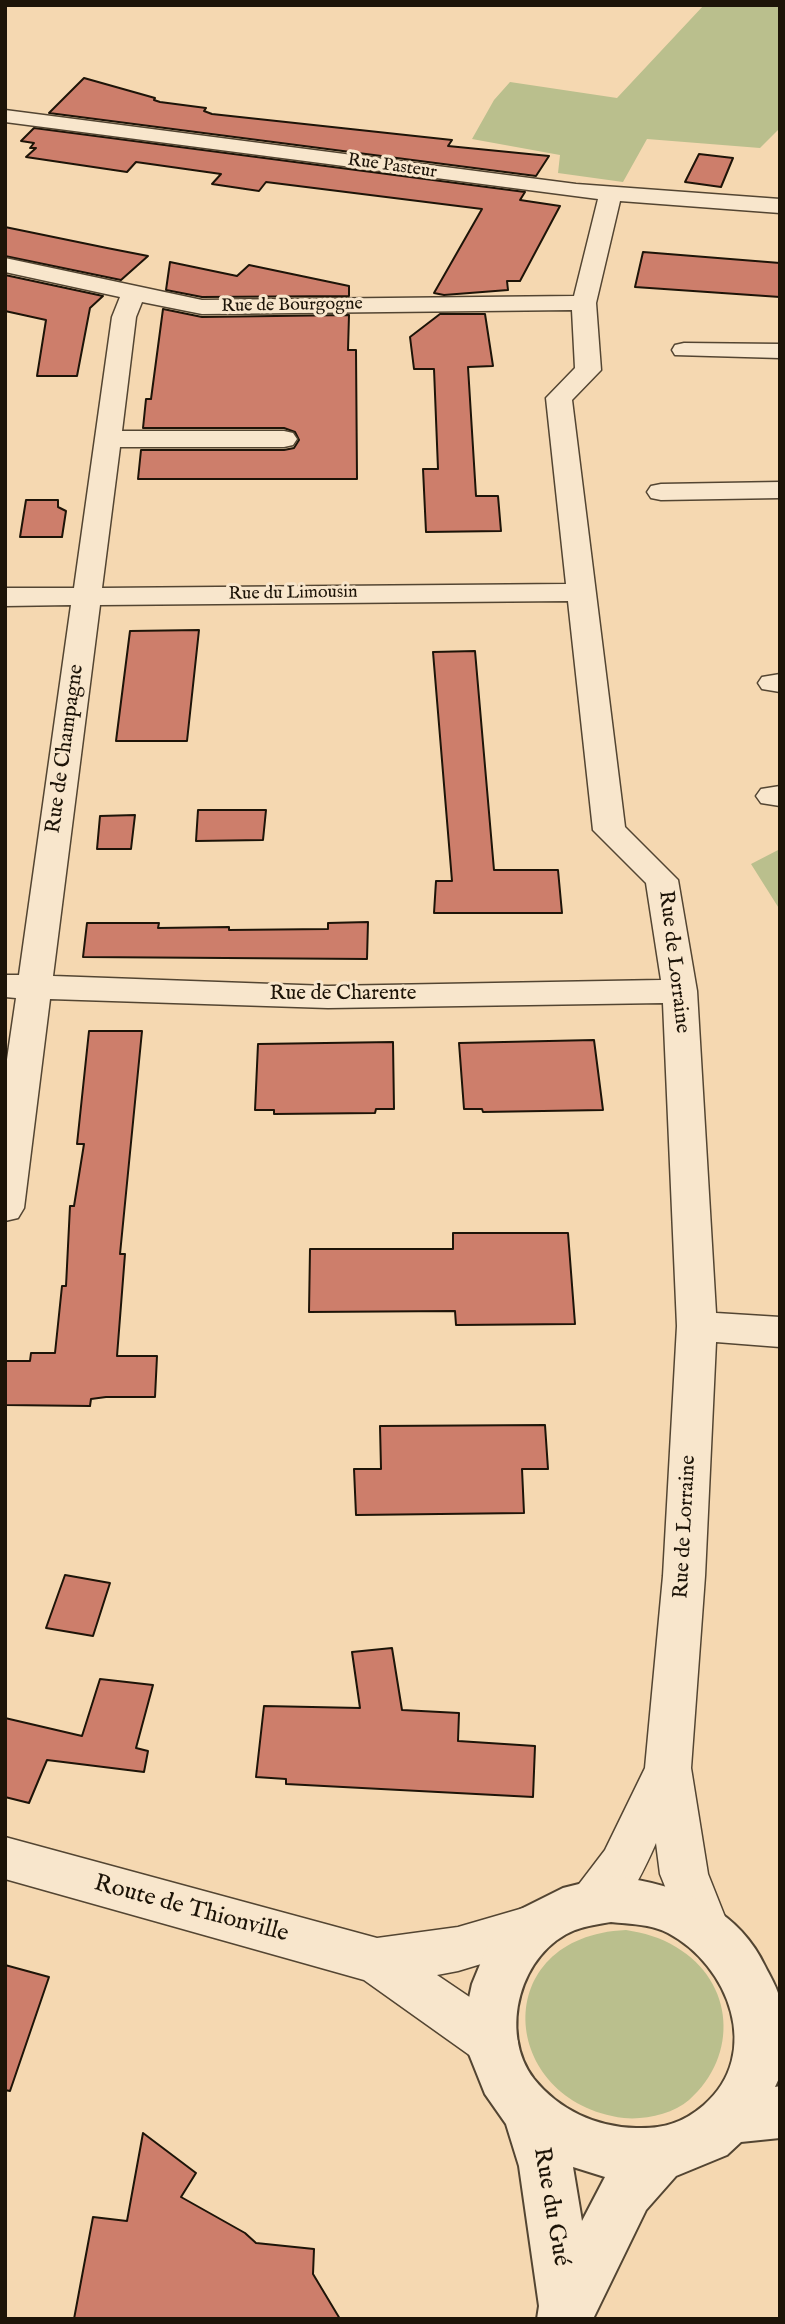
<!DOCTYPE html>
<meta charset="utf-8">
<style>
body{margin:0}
#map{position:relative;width:785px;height:2324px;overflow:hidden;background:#f5d8b1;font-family:"IM FELL English",serif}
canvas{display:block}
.frame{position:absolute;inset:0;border:7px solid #1d1408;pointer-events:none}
</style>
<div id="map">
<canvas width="785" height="2324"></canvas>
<div class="frame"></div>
</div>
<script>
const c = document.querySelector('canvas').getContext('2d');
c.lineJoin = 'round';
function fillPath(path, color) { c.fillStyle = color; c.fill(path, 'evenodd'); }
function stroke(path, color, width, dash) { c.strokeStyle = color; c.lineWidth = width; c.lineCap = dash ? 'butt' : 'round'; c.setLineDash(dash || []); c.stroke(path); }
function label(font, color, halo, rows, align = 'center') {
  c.font = font + ' "IM FELL English",serif'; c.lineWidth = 6; c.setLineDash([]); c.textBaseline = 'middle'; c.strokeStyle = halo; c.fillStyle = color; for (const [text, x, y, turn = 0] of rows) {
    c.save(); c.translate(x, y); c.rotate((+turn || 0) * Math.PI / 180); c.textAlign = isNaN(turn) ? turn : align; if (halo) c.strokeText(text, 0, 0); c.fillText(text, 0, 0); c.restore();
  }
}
const green = new Path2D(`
 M704 5H780V128L760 148 647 139 623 182 558 173 560 155 472 139 494 100 510 82 617 98Z
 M780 849V910L751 864Z
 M626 1930C644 1933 660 1937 676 1947 735 1982 739 2056 689 2100 673 2114 645 2120 624 2118 498 2102 487 1936 626 1930Z`);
const building = new Path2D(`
 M84 78 155 98 154 100 160 102 206 108 204 111 212 114 452 140 448 146 549 156 536 176 49 113Z
 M34 128 525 192 520 200 560 206 520 281H507L508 290 444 295 434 293 482 209 266 182 259 191 212 184 221 174 136 162 127 172 26 157 36 148H30L34 143 21 141Z
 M699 154 733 158 721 187 685 182Z
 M5 227 107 248 148 256 121 280 5 256Z
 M643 252 780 263V297L635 287Z
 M170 262 237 276 249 265 349 286V296L202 297 166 290Z
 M5 275 103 296 90 308 77 376H37L46 320 5 311Z
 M163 309 202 317 349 315 348 350H356L357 479H138L141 450H284L294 448 299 440 295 432 284 428H143L146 399H151Z
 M440 314H485L493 366 468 367 476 496H498L501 531 426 532 423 469H438L434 369H414L410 337Z
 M26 500H58V507L66 511 62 537H20Z
 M199 630 187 741H116L130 631Z
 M475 651 494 870H558L562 913H434L436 881H452L433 652Z
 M198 810H266L263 840 196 841Z
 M135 815 131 849H97L100 816Z
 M368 922 367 959 83 957 87 923H159L158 928 229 927V930L328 929V923Z
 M89 1031H142L120 1254H125L117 1356H157L155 1397H106L91 1399 90 1406 5 1405V1361H30L31 1353H55L62 1286H66L70 1206H74L84 1144H77Z
 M594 1040 603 1110 483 1112 482 1109H464L459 1043Z
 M393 1042 394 1109H376L375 1113 274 1114V1110H255L258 1044Z
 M453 1233H568L575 1324 456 1325 455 1311 309 1312 310 1249H453Z
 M545 1425 548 1469H522L524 1513 356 1515 354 1469H381L380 1426Z
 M65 1575 110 1583 93 1636 46 1628Z
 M392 1648 402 1710 459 1713 458 1741 535 1746 533 1797 286 1784V1779L256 1777 264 1706 360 1708 352 1652Z
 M100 1679 153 1685 136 1748 148 1751 144 1772 47 1760 29 1803 5 1797V1718L82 1736Z
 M5 1965 49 1977 10 2091 5 2090Z
 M143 2133 196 2173 181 2197 245 2233 256 2243 314 2249 313 2274 340 2319H74L93 2217 127 2221Z`);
const minor = new Path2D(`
 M5 110 576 184 780 199V213L620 201 596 303 601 370 572 400 625 827 678 880 697 991 716 1313 780 1317V1347L716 1342 705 1576 691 1768 708 1874 731 1932 724 1948 707 1954 690 1948 660 1874 656 1843C642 1874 626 1912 593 1925L576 1918 569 1903 576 1888 605 1850 645 1768 663 1576 677 1326 663 1003 328 1008 50 999 24 1208 18 1218 5 1221V1073L16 998 5 997V975H19L71 605 5 606V588H74L112 317 120 297 5 272V258L202 300 574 296 598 199 5 122ZM142 302 202 314 572 310 575 368 546 398 566 584 102 588 120 447H284L293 445 297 439 293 433 284 431H122L136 317ZM568 601 593 830 646 883 661 980 328 986 53 976 100 605Z
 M684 343 780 344V358L675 355 672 350 675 345Z
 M780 482V498L661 500 651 498 647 492 651 486 661 484Z
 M780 674V692L762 689 758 683 762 677Z
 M780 786V806L761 803 756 796 761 789Z
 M5 1837 377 1938 458 1927 537 1904 554 1910 561 1926 554 1942 458 1971 437 1975 511 2025 518 2042 511 2059 493 2066 475 2059 364 1980 5 1879Z`);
const tertiary = new Path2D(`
 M611 1876C674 1883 736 1905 765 1966 770 1976 778 1989 780 2000 783 2025 780 2051 780 2076L775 2087 780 2086V2138L741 2142 727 2155 676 2176 646 2210 593 2319H537L539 2306 519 2166 506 2124 485 2094 469 2054 467 2007 472 1984 488 1945 502 1926 519 1910 563 1888ZM611 1922C629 1924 651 1924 668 1933 729 1965 763 2054 704 2105 683 2123 663 2129 636 2128 596 2127 559 2110 534 2079 498 2032 520 1952 575 1930 586 1926 599 1924 611 1922ZM573 2167 605 2177 582 2221Z`);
const farStreetnames = [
 ["Rue Pasteur",392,167,8],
 ["Rue de Bourgogne",292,306,-1],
 ["Rue du Limousin",293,594,-1]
];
const streetNames = [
 ["Rue de Champagne",66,749,-82],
 ["Rue de Lorraine",673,962,83],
 ["Rue de Charente",343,995],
 ["Rue de Lorraine",686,1527,-87]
];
const nearStreetnames = [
 ["Route de Thionville",191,1910,15],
 ["Rue du Gué",550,2207,80]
];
fillPath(green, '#babf8d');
fillPath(building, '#cd7e6b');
stroke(building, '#1d1408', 2);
stroke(minor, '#534532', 3);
stroke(tertiary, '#534532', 4);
fillPath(minor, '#f8e6cc');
fillPath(tertiary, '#f8e6cc');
label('18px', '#1d1408', '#f8e6cc', farStreetnames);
label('21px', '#1d1408', '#f8e6cc', streetNames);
label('24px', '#1d1408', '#f8e6cc', nearStreetnames);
</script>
